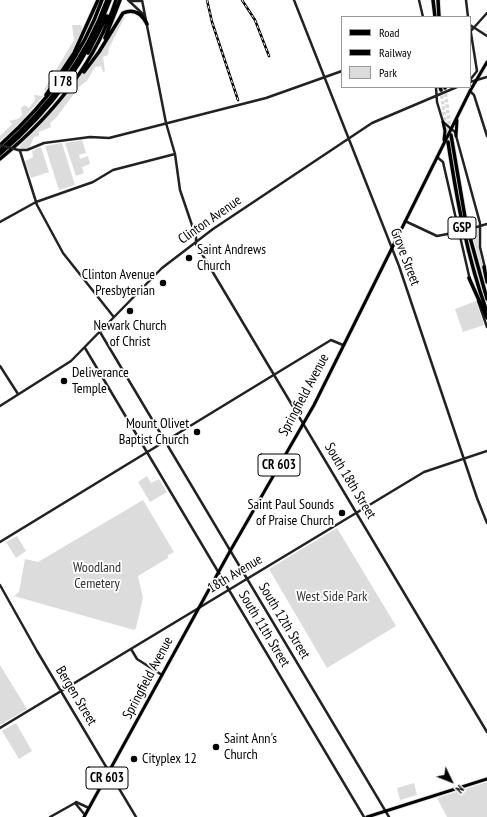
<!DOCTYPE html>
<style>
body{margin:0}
#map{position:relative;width:487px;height:817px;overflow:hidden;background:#fff;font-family:"PT Sans Narrow",sans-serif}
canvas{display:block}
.legend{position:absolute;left:341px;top:16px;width:130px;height:72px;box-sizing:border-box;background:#fff;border:1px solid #999;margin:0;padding:5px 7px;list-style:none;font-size:12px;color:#000}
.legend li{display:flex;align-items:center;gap:8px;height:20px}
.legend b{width:20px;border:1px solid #999}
.north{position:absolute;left:431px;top:761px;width:40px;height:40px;-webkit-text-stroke:3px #fff;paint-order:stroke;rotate:133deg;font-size:11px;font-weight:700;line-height:16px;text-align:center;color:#000}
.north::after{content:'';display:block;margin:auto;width:14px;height:18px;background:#000;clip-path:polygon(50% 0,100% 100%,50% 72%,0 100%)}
</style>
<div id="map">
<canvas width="487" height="817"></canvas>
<ul class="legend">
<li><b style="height:5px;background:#000"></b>Road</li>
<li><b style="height:5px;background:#000"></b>Railway</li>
<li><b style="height:11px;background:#dcdcdc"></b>Park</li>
</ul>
<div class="north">N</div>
</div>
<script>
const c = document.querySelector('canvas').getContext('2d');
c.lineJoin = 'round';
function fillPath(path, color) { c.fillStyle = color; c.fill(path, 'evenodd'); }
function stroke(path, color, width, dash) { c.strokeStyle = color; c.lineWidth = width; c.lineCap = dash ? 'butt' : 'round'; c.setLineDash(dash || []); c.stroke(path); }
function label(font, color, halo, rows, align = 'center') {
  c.font = font + ' "PT Sans Narrow",sans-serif'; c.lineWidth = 3.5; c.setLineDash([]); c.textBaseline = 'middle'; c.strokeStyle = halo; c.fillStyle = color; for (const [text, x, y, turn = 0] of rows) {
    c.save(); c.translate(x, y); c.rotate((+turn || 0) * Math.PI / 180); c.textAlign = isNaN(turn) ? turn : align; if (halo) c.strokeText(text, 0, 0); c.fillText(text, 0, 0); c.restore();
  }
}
const green = new Path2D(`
 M126 15 109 48 108 55 103 57 105 71 103 72 101 66 95 67 87 81 79 87 56 118 50 123 51 127 39 132V136L34 137 29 148 23 149 19 147 66 96 118 23Z
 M72 25H81L83 32 62 70 46 91 44 90 74 40Z
 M34 95 43 96 20 123 0 141V136L12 124 9 121 18 119 22 115 21 108 25 105 29 108 35 100Z
 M82 140 86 153 79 155 80 159 88 156 90 164 82 167 84 173 76 176 65 143Z
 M62 143 75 185 59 190 45 146Z
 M41 147 49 172 31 178 25 161 33 157 32 151Z
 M478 229V243L487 289 471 231Z
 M476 301 484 325 463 332 455 309Z
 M147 476 151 483 159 479 167 492 150 502 138 482Z
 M143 500 174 552 168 555V558L138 576 143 598 136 628 134 630 14 596 19 592 25 559 38 562Z
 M337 528 396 626 327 668 269 569Z
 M17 536 26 551 16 558 6 542Z
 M0 665 27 709 0 725Z
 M16 723 32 751 19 759 2 731Z
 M487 782V817H447L437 798Z
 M414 783 417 795 400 800 397 788Z`);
const highwayTunnel = new Path2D(`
 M445 88 450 130
 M441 90 448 142`);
const secondary = new Path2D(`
 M128 0 144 15
 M142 0 166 123 175 154 180 190 196 237V244L487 732
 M294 0 399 266 477 498 487 523
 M419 0 423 17
 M466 0 468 17
 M131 1H142
 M470 25 487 36
 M470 27 477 71 470 80
 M470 32 487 13
 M470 82 487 77
 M436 87 437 102 443 122 455 132 480 223V247L485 268
 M470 91 474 95 487 136
 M18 150H27L44 143 90 137 109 138 266 98 342 71
 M20 151 37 205 63 253 113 316
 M437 157 443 162 470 280
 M405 221 437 236 458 232
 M0 222 36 202 93 182 113 170 175 154
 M470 229 487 224
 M478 301 487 327
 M100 332 389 817
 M85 348 364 817
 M0 366 18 394
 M0 406 71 361 162 268 213 229 372 123 457 87
 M0 542 331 340 343 345
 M0 585 37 651 136 817
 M131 649 137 659 162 675
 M0 728 424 472 487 451
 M76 802 89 808
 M75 803 85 815
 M50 817 75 803`);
const primary = new Path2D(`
 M443 122 445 131 444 140
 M456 136 457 120
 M84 817 229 553 314 405 470 91 487 62
 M367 817 487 779`);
const highway = new Path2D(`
 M433 0 435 17
 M438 0 439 17
 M105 38 120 0
 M88 53 107 16
 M84 72 99 52 123 13C134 8 142 14 147 24
 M440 87 441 90
 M445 87V88
 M46 95 74 53 98 0
 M451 135 466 223 487 299
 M448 142C457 200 467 257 487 312
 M0 145C45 105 82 57 102 0
 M0 150C47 109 85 60 107 0
 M0 154C49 112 88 61 110 0
 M0 159C51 117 95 64 116 0
 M484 267 487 282
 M469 278 487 318`);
const rail = new Path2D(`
 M207 0 212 22 238 100
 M242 0 255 20 269 56`);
const secondaryBridge = new Path2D(`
 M0 145 18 150
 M460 232 470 229`);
const markers = [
 [189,258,4,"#000"],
 [163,283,4,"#000"],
 [130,311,4,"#000"],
 [64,381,4,"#000"],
 [197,432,4,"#000"],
 [342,513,4,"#000"],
 [216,747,4,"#000"],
 [134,759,4,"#000"]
];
const shields = [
 [63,82,28],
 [462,228,28],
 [279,465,42],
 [107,778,42]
];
const shieldNames = [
 ["I 78",63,82],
 ["GSP",462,228],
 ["CR 603",279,465],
 ["CR 603",107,778]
];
const streetNames = [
 ["Clinton Avenue",210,220,-35],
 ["Grove Street",405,257,69],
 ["Springfield Avenue",304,395,-62],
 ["South 18th Street",350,481,59],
 ["18th Avenue",235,574,-31],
 ["South 12th Street",284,621,59],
 ["South 11th Street",264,629,59],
 ["Springfield Avenue",148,678,-62],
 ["Bergen Street",76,696,59]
];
const poiNames = [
 ["Saint Andrews",197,250],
 ["Church",197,266],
 ["Clinton Avenue",155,275,"right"],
 ["Presbyterian",155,291,"right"],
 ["Newark Church",130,326,"center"],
 ["of Christ",130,342,"center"],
 ["Deliverance",72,373],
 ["Temple",72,389],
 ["Mount Olivet",189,424,"right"],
 ["Baptist Church",189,440,"right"],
 ["Saint Paul Sounds",334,505,"right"],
 ["of Praise Church",334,521,"right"],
 ["Saint Ann's",224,739],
 ["Church",224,755],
 ["Cityplex 12",142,759]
];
const parkNames = [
 ["Woodland",97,568],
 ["Cemetery",97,584],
 ["West Side Park",332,597]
];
fillPath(green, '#dcdcdc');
stroke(highwayTunnel, '#d9d9d9', 3.5, [3.5, 2]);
stroke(primary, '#dbdbdb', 4.5);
stroke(highway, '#dbdbdb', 5);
stroke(secondary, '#222', 2.5);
stroke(primary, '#000', 3);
stroke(highway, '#000', 3.5);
stroke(rail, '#000', 2.5);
stroke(rail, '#fff', 1, [3]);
stroke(secondaryBridge, '#222', 2.5);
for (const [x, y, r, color] of markers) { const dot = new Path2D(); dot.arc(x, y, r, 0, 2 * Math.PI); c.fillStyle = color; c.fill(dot); stroke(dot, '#fff', 1.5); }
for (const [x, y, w] of shields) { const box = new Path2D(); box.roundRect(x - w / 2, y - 11, w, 22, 3); c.fillStyle = '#fff'; c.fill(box); stroke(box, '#000', 1); }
label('bold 13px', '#000', null, shieldNames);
label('14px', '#000', '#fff', streetNames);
label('14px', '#000', '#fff', poiNames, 'left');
label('14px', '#333', '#fff', parkNames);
</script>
